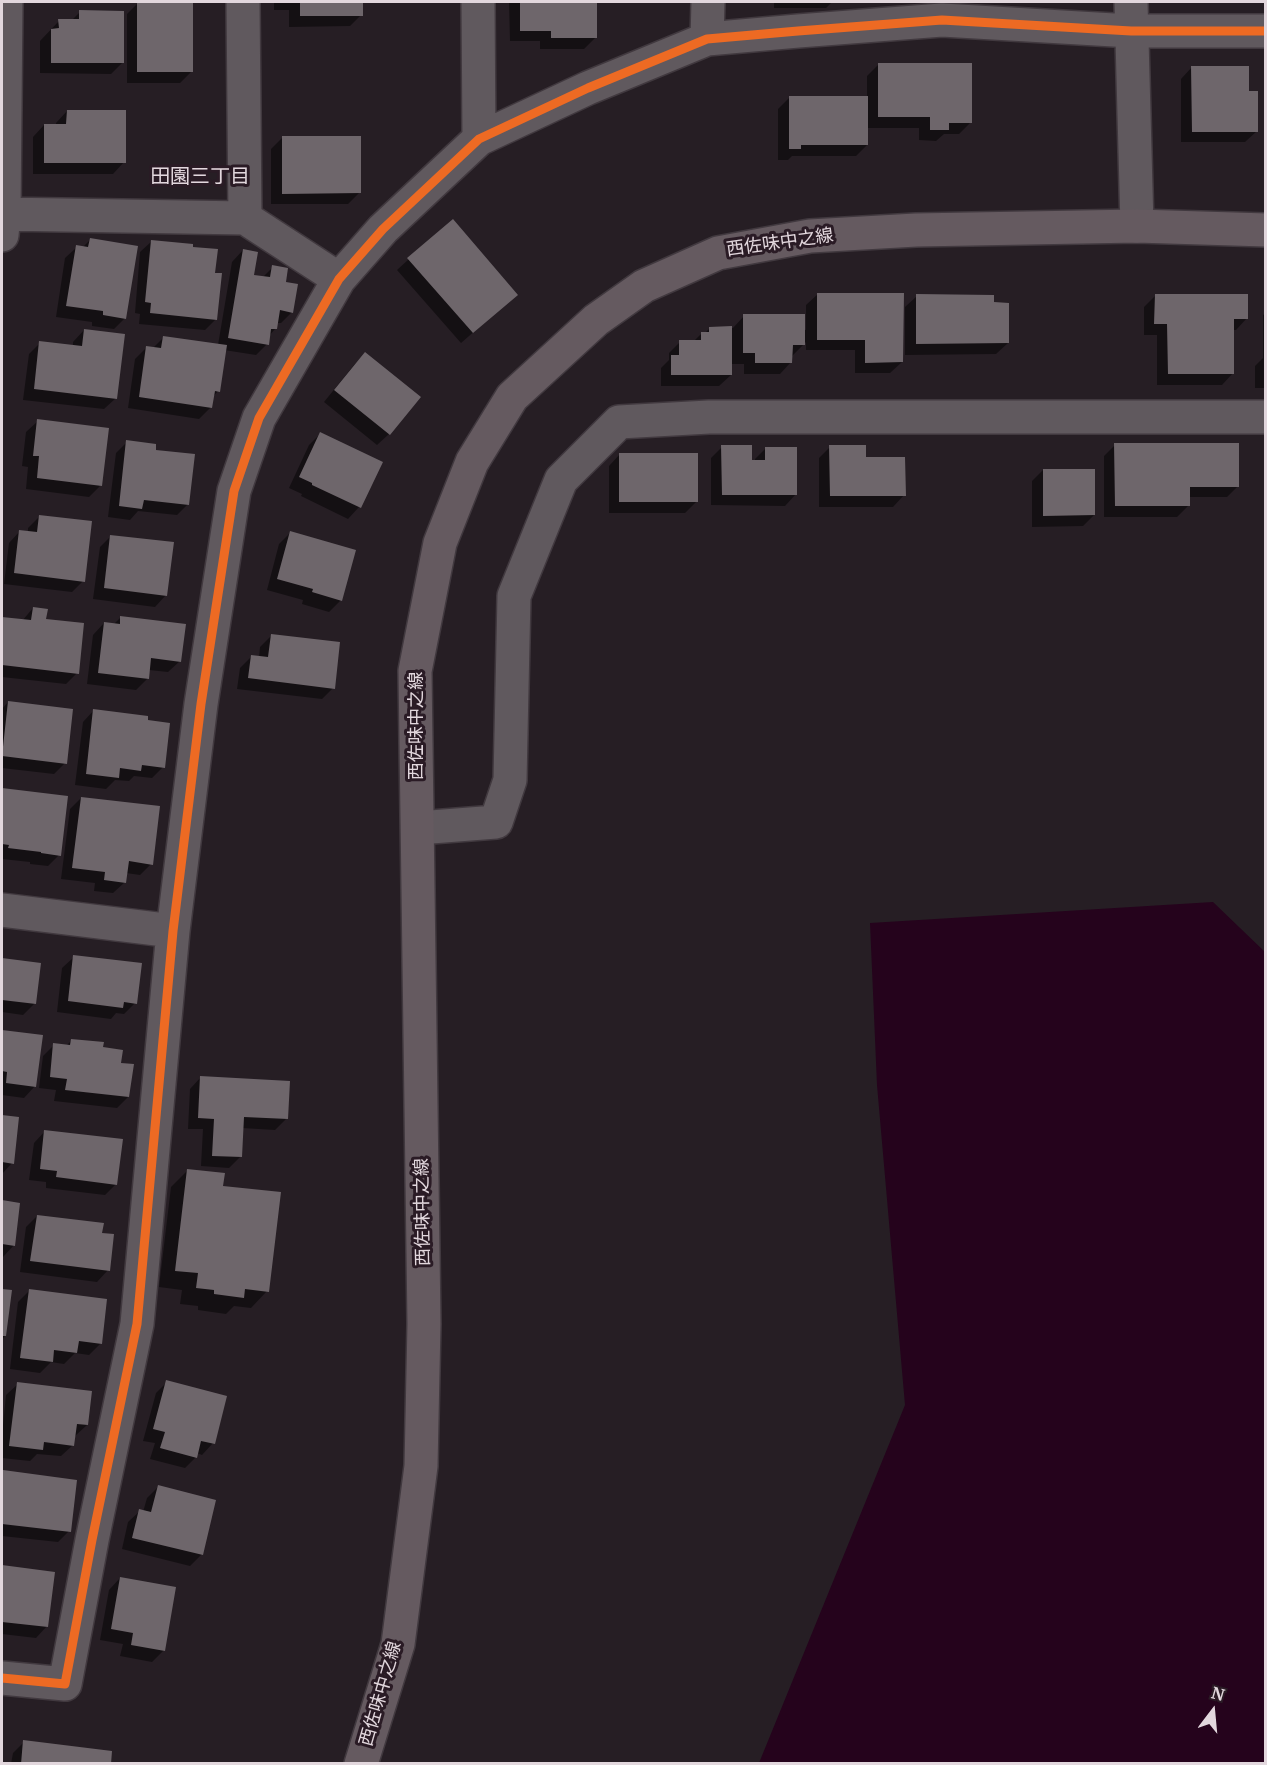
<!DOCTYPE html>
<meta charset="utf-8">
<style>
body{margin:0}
#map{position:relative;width:1267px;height:1765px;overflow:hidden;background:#261e24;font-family:Merriweather,serif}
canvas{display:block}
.frame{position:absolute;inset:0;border:3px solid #e2d7dd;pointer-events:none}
.north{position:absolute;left:1183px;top:1681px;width:60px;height:60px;-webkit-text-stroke:4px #2a1b25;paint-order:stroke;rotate:16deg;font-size:16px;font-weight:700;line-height:24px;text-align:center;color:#e2d7dd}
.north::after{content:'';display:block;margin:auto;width:21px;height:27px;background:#e2d7dd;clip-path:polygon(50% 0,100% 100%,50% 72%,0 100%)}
</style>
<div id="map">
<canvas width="1267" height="1765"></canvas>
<div class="frame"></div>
<div class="north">N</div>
</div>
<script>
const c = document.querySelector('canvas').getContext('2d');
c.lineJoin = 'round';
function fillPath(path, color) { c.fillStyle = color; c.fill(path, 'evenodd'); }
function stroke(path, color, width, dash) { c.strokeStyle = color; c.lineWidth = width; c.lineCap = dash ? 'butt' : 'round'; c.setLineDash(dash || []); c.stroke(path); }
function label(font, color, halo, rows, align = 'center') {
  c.font = font + ' Merriweather,"Noto Sans JP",serif'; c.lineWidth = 6; c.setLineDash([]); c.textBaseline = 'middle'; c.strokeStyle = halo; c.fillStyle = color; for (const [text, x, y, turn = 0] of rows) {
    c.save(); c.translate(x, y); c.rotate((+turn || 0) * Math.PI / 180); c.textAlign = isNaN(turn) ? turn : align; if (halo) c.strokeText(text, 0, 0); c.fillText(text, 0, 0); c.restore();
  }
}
const water = new Path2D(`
 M1213 902 1265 952V1763H759L905 1405 877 1085 870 923Z`);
const shadow = new Path2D(`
 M274 2H361V15L350 26 289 27V10H274Z
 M509 2H596V37L584 49H540V41H510Z
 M774 2H832L826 8H774Z
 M138 3 191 72 180 83H127V14Z
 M80 12 123 62 111 74 40 73V41L59 21H71Z
 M878 65 970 123 959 134H944L936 141 919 140V128H867V145L856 156H792L788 160H778V109L790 97H867V76Z
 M1192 67 1248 92 1257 131 1245 142H1181V79Z
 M67 111 124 162 113 174H33V137L44 125H56V123Z
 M282 138 359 193 348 204H271V149Z
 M90 240 125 318 114 329 92 326V322L56 317 65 258 77 247 82 248Z
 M152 241 191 248 214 274 216 319 205 330 139 324 140 314 135 313 140 252Z
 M243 250 252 276 262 278 273 267 284 283 292 312 281 323H276L275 329 269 336 267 344 256 355 224 350 218 391 212 398 211 407 199 419 128 408 135 359 147 347 153 348 164 337 218 345 232 262Z
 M409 259 516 295 461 343 397 270Z
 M818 294 902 362 890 373H855V350H806V342L792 356 791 362 780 374H744V364H731V375L719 386H661V368L669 360V353L680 342 694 341 702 333H705L710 328H733L744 316 806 330V305Z
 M917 296 992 304 1008 343 996 354 905 355V307Z
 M1155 296 1247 318 1236 330H1233V373L1222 385H1157V335H1144V307Z
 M1266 313V388H1255V366L1263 358V315Z
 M84 330 116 398 104 409 23 400 29 354 40 343 73 346V342Z
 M365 354 389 434 377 445 324 402 354 365Z
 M38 421 100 486 89 497 26 489 28 467 22 466 26 432Z
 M320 434 381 462 359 507 348 519 301 496 302 494 289 488 309 445Z
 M127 442 154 451 188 504 177 515 138 511 130 520 108 517 116 453Z
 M1115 445 1238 486 1227 497H1188V506L1177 517H1104V456Z
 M722 447 751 461H755V459L766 448 796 494 785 506 711 505V458Z
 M830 447 865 459 904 495 893 507H819V458Z
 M620 454 697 501 685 513H609V466Z
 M1043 470 1094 515 1083 526 1032 527V481Z
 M40 516 83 581 72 592 4 584 9 543 20 531 28 532V528Z
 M290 533 341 600 329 612 302 604 303 600 267 590 279 544Z
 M111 536 166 595 155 607 93 599 100 547Z
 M33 608 44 620 77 673 66 684 2 677V619L22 621Z
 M121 617 180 661 168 672 149 670 148 678 136 690 87 684 93 635 104 623 114 624Z
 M272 635 333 688 322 699 237 689 240 668 251 657 259 658 260 647Z
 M8 702 65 763 54 774 2 768V709Z
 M94 710 163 767 152 778 134 776 129 781 115 780 106 789 75 785 83 722Z
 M2 789 66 797 59 855 48 866 30 864V862L2 859Z
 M81 798 151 864 140 875 126 873 125 882 113 893 94 891 95 883 61 879 70 809Z
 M74 957 135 1003 124 1014 116 1013 111 1019 57 1012 62 968Z
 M2 960 39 964 34 1004 23 1015 2 1012Z
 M2 1032 41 1036 35 1086 24 1098 2 1095Z
 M72 1040 102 1048 119 1064 128 1097 117 1108 54 1101 56 1090 39 1088 43 1056 54 1045 66 1046Z
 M201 1077 286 1119 275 1130 242 1128 241 1156 229 1168 201 1166 203 1129H188L190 1089Z
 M2 1116 18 1118 12 1163 2 1174Z
 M45 1131 116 1184 105 1195 46 1188V1182L29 1180 34 1143Z
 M188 1170 222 1187 267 1291 251 1308 234 1306 226 1314 198 1310V1306L180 1304 182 1290 159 1287 171 1187Z
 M2 1202 19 1204 14 1245 3 1257Z
 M37 1216 101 1234 108 1270 97 1282 20 1272 26 1227Z
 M2 1290 10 1291 5 1336 2 1339Z
 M29 1291 101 1343 89 1355 75 1353 64 1364 51 1362 40 1373 10 1369 18 1302Z
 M167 1382 213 1443 202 1455 197 1453 196 1457 185 1468 150 1459 155 1443 143 1441 156 1393Z
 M18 1384 87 1425 75 1436 73 1445 61 1456 37 1454 30 1461 2 1458V1435L6 1395Z
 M3 1472 69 1531 58 1542 2 1536V1474Z
 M158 1487 202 1554 190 1566 122 1549 128 1522 140 1511 143 1512 147 1498Z
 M2 1567 53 1574 47 1626 36 1638 2 1634Z
 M120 1578 164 1650 152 1662 120 1656 123 1644 100 1640 109 1590Z
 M24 1742 109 1764H11L13 1753Z`);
const building = new Path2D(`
 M137 2H193V72H137Z
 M300 2H363V16H300Z
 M520 2H597V38H551V31H520Z
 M79 10 124 11V63H51V29L59 28 58 19H79Z
 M878 63H972V123H949V130H930V117H878Z
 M1191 66H1249V91H1258V132H1192Z
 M789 96H868V145H801V149H789Z
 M67 110H126V163H44V124H66Z
 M282 136H361V193L282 194Z
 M453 219 518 295 473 333 407 258Z
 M90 238 138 246 126 319 103 315V311L66 306 76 245 88 247Z
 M151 240 193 244V247L218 249 215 273H222L217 320 150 313 151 303 145 302Z
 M243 249 258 252 254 275 270 277 272 265 288 268 286 282 298 284 293 313 280 310 277 329H271L269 345 228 338Z
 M817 293H904L903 362 865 363V340H817Z
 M916 294 994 295V302L1009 303V343L916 344Z
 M1155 294H1248V319H1234V374H1168L1167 324H1154Z
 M743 314H805V345H793L792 363H755V353H743Z
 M732 326V375H671V355H679V340H701V332H709V327Z
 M84 329 125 334 117 399 34 389 39 341 82 346Z
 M163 336 227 345 220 392 215 391 212 408 139 397 146 346 161 348Z
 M365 352 421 397 390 435 334 390Z
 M37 419 109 428 102 486 37 478 39 456H33Z
 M320 432 383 462 361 508 312 485V483L299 477Z
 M126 440 156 444V450L195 454 189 505 144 500 142 509 119 506Z
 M1114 443H1239V487H1190V506H1115Z
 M721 445H752V460H765V447H797V495H722Z
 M829 445H866V457H905L906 496H830Z
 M619 453H698V502H619Z
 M1043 469H1095V515L1043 516Z
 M39 515 92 521 85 582 14 573 19 530 37 532Z
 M290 531 356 550 342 601 312 592 313 589 277 579Z
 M110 535 174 542 167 596 104 588Z
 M33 607 48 609 46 619 84 623 79 674 2 665V617L31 620Z
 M120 616 186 624 181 662 151 658 149 679 98 673 104 622 120 624Z
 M271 634 340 642 335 689 248 678 251 655 268 657Z
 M8 701 73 709 67 764 2 756Z
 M93 709 148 716V720L170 723 165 768 142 765 141 771 120 768 119 778 86 774Z
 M2 788 68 796 61 856 41 853V852L8 848 9 845 2 844Z
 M81 797 160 806 153 865 129 861 126 883 104 880 105 872 72 868Z
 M73 955 142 963 137 1004 124 1002 123 1008 68 1001Z
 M2 958 41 963 36 1004 2 1000Z
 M2 1030 43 1035 36 1087 6 1083 7 1072 2 1071Z
 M71 1039 104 1042 103 1047 123 1050 121 1063 134 1064 129 1097 65 1090 67 1079 50 1077 53 1043 70 1045Z
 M200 1076 290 1081 288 1119 244 1117 242 1157 212 1156 214 1119 198 1118Z
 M2 1115 19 1117 14 1164 2 1162Z
 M44 1130 123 1139 117 1185 56 1177 57 1171 40 1169Z
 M187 1169 225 1173 223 1186 281 1192 269 1292 245 1289 244 1298 214 1294V1290L196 1288 198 1273 175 1271Z
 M2 1200 20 1203 15 1246 2 1244Z
 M37 1215 104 1223 102 1233 114 1234 110 1271 30 1261Z
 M2 1289 12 1290 6 1336H2Z
 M29 1289 107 1299 102 1344 79 1341 77 1353 54 1350 53 1362 20 1358Z
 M166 1380 227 1396 215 1444 201 1441 197 1458 160 1448 165 1432 153 1429Z
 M17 1382 92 1391 88 1425 77 1424 74 1446 44 1442 43 1450 9 1446Z
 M3 1470 77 1480 71 1532 2 1524Z
 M158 1485 216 1500 203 1555 132 1538 139 1509 151 1512Z
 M2 1565 55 1572 48 1627 2 1622Z
 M120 1577 176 1587 165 1651 131 1645 133 1633 111 1629Z
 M23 1740 112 1751 111 1764H21Z`);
const minor = new Path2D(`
 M243 2 245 218
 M478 2 479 139
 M1131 2 1137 226
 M707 39 708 2
 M2 214 245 218 339 279
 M2 235 4 214 6 2
 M418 828 496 822 510 780 514 596 561 480 619 422 709 417H1266
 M2 910 173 931
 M2 1678 65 1684 92 1540 137 1324 173 931 201 704 234 491 259 418 339 279 383 229 479 139 588 88 707 39 798 31 942 20 1131 31H1266`);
const major = new Path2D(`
 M361 1764 398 1644 421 1466 424 1324 415 671 440 543 472 462 512 397 596 320 644 286 718 253 810 236 916 230 1137 226 1266 230`);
const cycleway = new Path2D(`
 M2 1678 65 1684 92 1540 137 1324 173 931 201 704 234 491 259 418 339 279 383 229 479 139 588 88 707 39 798 31 942 20 1131 31H1266`);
const streetNames = [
 ["西佐味中之線",780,243,-8],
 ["西佐味中之線",417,726,-90],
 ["西佐味中之線",423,1212,-91],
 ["西佐味中之線",381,1694,-74]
];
const neighbourhoodNames = [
 ["田園三丁目",200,177]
];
fillPath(water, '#25031c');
fillPath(shadow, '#0007');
fillPath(building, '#6e666b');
stroke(minor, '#41393f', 36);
stroke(major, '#41393f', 36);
stroke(minor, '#60595e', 33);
stroke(major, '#655a60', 33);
stroke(cycleway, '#ed6a23', 9);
label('18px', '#e2d7dd', '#2a1b25', streetNames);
label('20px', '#e2d7dd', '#2a1b25', neighbourhoodNames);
</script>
